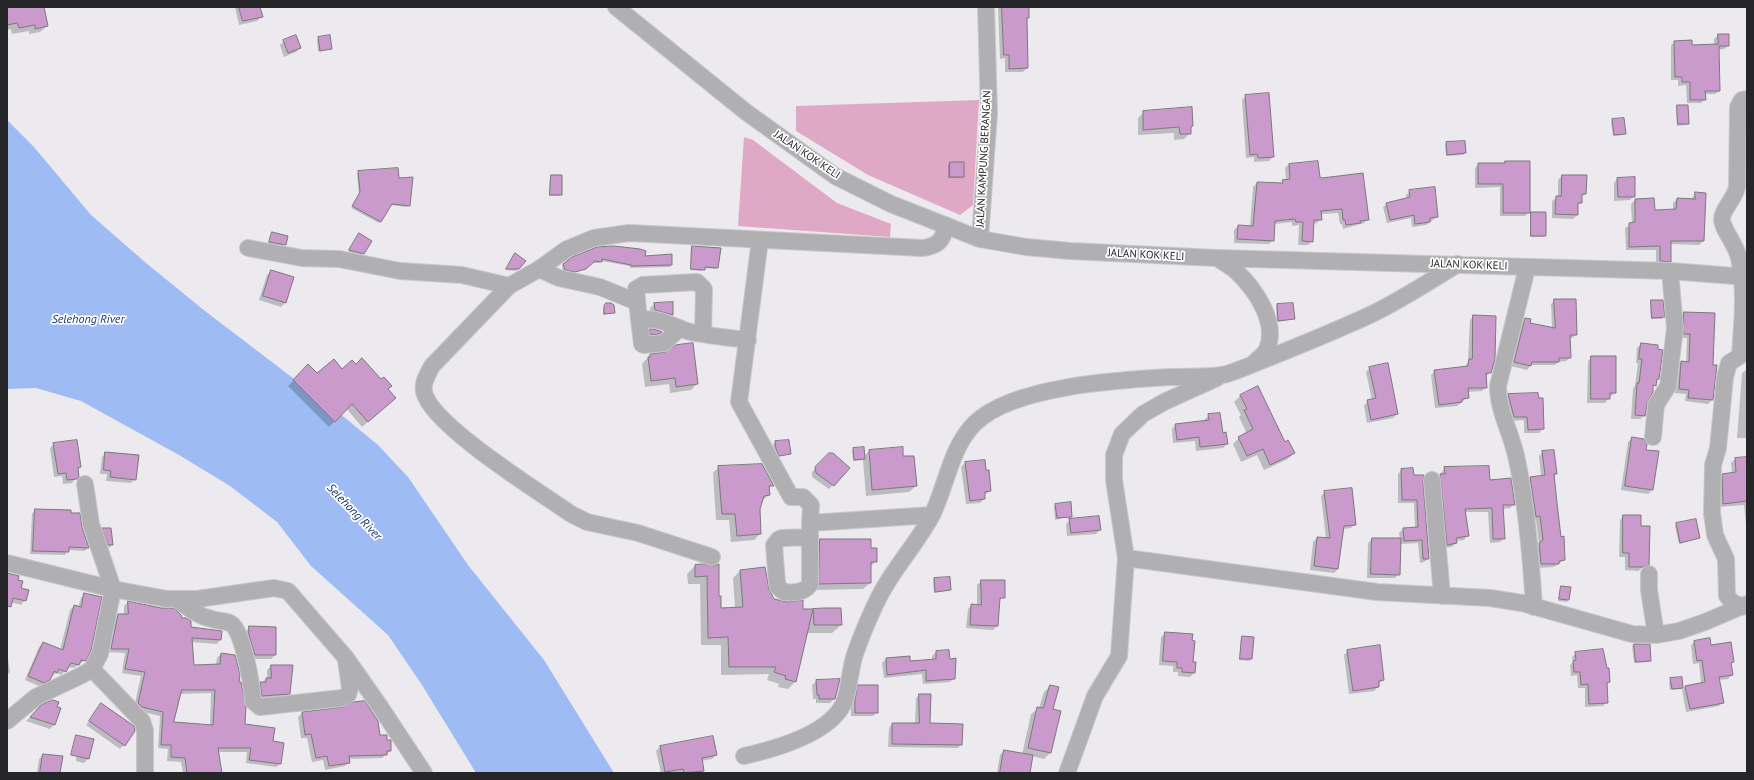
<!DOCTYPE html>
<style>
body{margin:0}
#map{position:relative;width:1754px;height:780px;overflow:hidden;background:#eceaef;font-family:"PT Sans",sans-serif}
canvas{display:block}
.frame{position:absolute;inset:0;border:8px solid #262527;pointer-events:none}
</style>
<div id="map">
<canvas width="1754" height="780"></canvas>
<div class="frame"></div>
</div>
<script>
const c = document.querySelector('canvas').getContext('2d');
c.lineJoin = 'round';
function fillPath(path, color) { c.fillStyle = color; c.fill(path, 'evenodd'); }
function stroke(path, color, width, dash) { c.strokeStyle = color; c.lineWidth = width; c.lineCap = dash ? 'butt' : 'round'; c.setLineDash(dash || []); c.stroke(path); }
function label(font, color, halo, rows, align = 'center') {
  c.font = font + ' "PT Sans",sans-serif'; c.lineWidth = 3.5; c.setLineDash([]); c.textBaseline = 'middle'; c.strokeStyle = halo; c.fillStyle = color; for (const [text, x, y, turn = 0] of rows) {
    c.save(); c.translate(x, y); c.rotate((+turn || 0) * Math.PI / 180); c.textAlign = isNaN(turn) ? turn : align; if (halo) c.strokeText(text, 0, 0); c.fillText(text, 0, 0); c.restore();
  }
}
const green = new Path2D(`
 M979 100 973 205 960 215 868 175 796 131V106Z
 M744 137 753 140 837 203 891 224 890 237 738 226Z`);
const water = new Path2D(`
 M7 120 34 147 91 215 146 263 205 311 344 417 378 445 408 477 468 565 544 660 614 773H476L422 685 388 635 311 566 277 522 230 486 179 455 81 401 36 388 7 389Z`);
const shadow = new Path2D(`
 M7 7H43L47 26 40 32 29 34V31L12 34 11 29 7 30Z
 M235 7H259L261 17 257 21 239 25Z
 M998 7H1027V68L1023 72H1005V58L1000 59Z
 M1718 35H1728V46L1724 49 1718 50 1719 91 1715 94H1704L1705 99 1701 103H1687L1686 85 1678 86V80H1671V45L1675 42 1691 46 1714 45V39Z
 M319 38 331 48 318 52 317 40Z
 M284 41 300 48 296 52 284 57 280 45Z
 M1246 96 1273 157 1269 161 1254 162V157L1246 158 1242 100Z
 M1677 106 1688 124 1686 125 1677 126 1676 108Z
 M1144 112 1192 126 1190 129V133L1184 139 1174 140V133L1138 135V118Z
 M1613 120 1624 134 1623 135 1613 136 1611 121Z
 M1447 143 1465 153 1463 155 1446 156 1445 145Z
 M1317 162 1319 178 1368 219 1364 223 1343 229 1342 224H1340L1338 213 1320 214 1321 219 1317 223 1313 224 1312 241 1308 245H1298L1299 225 1292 226V222L1274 224 1273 240 1269 244 1234 243V230L1238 226 1250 227 1253 187 1257 183 1280 184 1286 181 1285 168 1289 164Z
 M1529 162V212L1525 216H1500V187L1475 188V168L1478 164Z
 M950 163 963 176 961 178H948V165Z
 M358 172 398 179 409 205 407 207 390 205 379 223 351 208 359 194 357 174Z
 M551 176 561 194 559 196H549L550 177Z
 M1562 176 1585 194 1581 198V202L1577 206V215L1573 219 1552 218V201L1558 197V180Z
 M1618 178 1634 196 1630 200 1614 201V183Z
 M1410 191 1437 217 1426 225 1412 227 1411 218 1387 223 1383 207 1387 204 1407 199 1406 195Z
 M1695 193 1703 241 1699 245 1670 244V261L1666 265H1656V250H1626L1625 228 1632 224 1631 204 1635 200 1654 211 1673 210V203L1677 199 1691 200Z
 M1532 213 1545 235 1543 237H1530V215Z
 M272 233 287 237 283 247 268 244Z
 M359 234 363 254 361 255 348 252Z
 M693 247 717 267 716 269 704 268 702 271 690 270 691 248Z
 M640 250 644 258 671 265 670 267 630 268V266L602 261 599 263H592L583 270 573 273 563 271 562 266 563 264Z
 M513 256 518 269 516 271 506 270Z
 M272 271 285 303 281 307 259 300 267 275Z
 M1555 300 1576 335 1572 338 1569 339 1570 358 1566 361 1558 362 1555 365H1531L1527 370 1511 366 1521 323 1525 319 1529 323 1552 329 1551 304Z
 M1651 301 1663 317 1662 319H1651L1650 303Z
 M672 303V315L668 319 651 314 650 308 655 304Z
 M1277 305 1294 319 1277 322 1276 307Z
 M605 306 614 312 603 315V309Z
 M1684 313 1712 400 1708 404 1685 401 1686 394 1675 393 1677 366 1681 362 1686 363 1687 338H1680V317Z
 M1474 316 1490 373 1485 377 1486 387 1482 391 1467 392 1468 397 1457 406 1435 408 1431 375 1435 371 1465 368 1468 361 1470 320Z
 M650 330 660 332 657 335 649 336Z
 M1641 344 1658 379 1652 388 1646 403 1645 415 1640 419H1631L1633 388 1635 386 1638 363H1636L1637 348Z
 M650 355 697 384 691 390 670 393 669 384 645 387 642 364Z
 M1592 357 1615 393 1609 397 1605 403H1587L1588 361Z
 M308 366 317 374 342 370 387 389 389 403 362 427 347 409 329 427 288 386Z
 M1370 368 1397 414 1393 418 1367 423 1364 405 1372 400 1366 372Z
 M1746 370 1747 438H1737L1742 373Z
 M1258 388 1284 443 1294 453 1288 459 1264 470 1257 455 1241 462 1233 444 1239 438 1247 434 1239 417 1241 415 1234 402 1240 396Z
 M1508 395 1538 399 1543 429 1539 433H1524V420L1510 421 1504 399Z
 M1209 415 1227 444 1223 448 1196 451 1195 441 1173 443 1172 429 1176 425 1205 422V419Z
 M1632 438 1645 450 1652 490 1648 494 1621 490 1628 442Z
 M775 442 790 454 777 457 774 451 773 444Z
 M54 444 80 467 77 470 76 478 72 483 63 484 62 476 54 477 50 448Z
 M854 449 863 457 869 451 902 458 916 486 909 492 866 496 863 460 853 461 852 451Z
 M1543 452 1556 474 1553 476 1564 560 1554 567 1537 568 1535 548 1539 544 1536 520H1532L1527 481 1530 477 1541 476 1539 456Z
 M106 453 135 479 131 483 106 481 107 474H100L102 457Z
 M829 454 833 485 829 489 812 477V472Z
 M1747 458V534L1744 505 1719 507V479L1723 475 1732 474 1731 463 1735 459Z
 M965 463 986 471 990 491 984 495V499L980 503 966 504 961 467Z
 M719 467 772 485 768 489 769 495 761 501 759 508 760 534 754 540 731 542 729 520H716L713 473Z
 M1445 468 1489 481 1514 504 1510 508 1502 509 1504 538 1500 542 1490 543 1488 512H1465L1467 536 1464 540 1455 541 1456 543 1452 547 1443 548 1436 479Z
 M1402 470 1422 481 1428 559 1424 562 1420 563 1418 543 1400 544 1399 574 1395 578H1367L1368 543 1372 539H1400L1399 533 1403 529H1415L1414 503H1398V474Z
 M1325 492 1355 524 1351 528 1342 529 1338 569 1334 573 1310 570 1313 542 1317 538 1326 539 1321 496Z
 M1055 505 1071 516 1055 520 1054 507Z
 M35 510 81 527 88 548 85 551 68 550 65 555 30 554 32 514Z
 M1624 516 1640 527 1648 564 1638 571 1625 570V557H1619L1620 520Z
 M1070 520 1100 530 1096 534 1067 536 1066 524Z
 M1676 524 1699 538 1679 544 1675 526Z
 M102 530 108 548 109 543 112 545 108 549 99 533Z
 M820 540H870V549L876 561 870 567V583L863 589 814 590V546Z
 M695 566 714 567 720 609 735 608 733 578 740 571 768 590 773 600 811 612 814 610 841 625 832 633H806L796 681 788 689 778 687 779 684 767 680 769 674 721 675V645H701L700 584H688L687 574Z
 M7 574 17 580 25 600 21 605 7 601Z
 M935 579 950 590 934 593 933 581Z
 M981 581 1004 597 998 601 997 626 993 630 966 628 968 609 972 605H977V585Z
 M1561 587 1568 600 1567 602 1558 601Z
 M85 594V660L74 668 68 667 61 675 56 673 45 683 39 686 25 680 39 647 43 643 60 650 70 610 74 606 78 607 81 598Z
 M128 602 181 619 191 628 220 640 217 644 191 642 193 666 216 665 217 658 221 654 238 683 244 724 272 742 280 764 276 767 246 763 247 752H218L221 773H183L181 762 167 761 168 749 158 748 160 716 138 711 134 707 141 676 122 673 125 653 107 652 114 619 118 615H124V606ZM211 693 210 726 173 723 180 694Z
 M250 627 275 655 271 659H251L245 632Z
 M1165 633 1192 663 1194 673 1190 677 1178 676V672H1173V666L1159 665 1161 637Z
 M1242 637 1251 659 1249 661 1239 660 1241 639Z
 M1694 642 1710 646 1733 662 1730 664 1732 675 1728 679 1719 680 1723 702 1719 706 1686 712 1682 689 1670 690 1669 681 1681 678 1682 690 1686 686 1701 684 1699 663 1693 664 1691 645Z
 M1634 645 1650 660 1649 662 1634 663 1632 646Z
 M1348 651 1383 680 1378 684V687L1374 691 1349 694 1344 655Z
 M7 652 10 672 7 675Z
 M936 652 949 660 954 678 950 682 923 684 922 674 884 678 882 663 886 659 909 657V662L932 660V656Z
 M1576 653 1609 682 1606 686V703L1603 706 1585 707V688H1578L1577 675 1571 676 1570 665 1573 662 1572 657Z
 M271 666 289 694 285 698 258 700 257 687 267 678V670Z
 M817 681 834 699 830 703H816V699H813L812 685Z
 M859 686 877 712 873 716H851V705L855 690Z
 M1050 686 1052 710 1050 753 1044 759 1032 756 1029 773H997L1000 755 1004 751 1022 755 1031 714 1039 708 1044 692Z
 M919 695 929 724 961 744 958 748 888 747 889 728 892 724H915L916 698Z
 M101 705 124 745 120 749 86 725Z
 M42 706 56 707 54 725 50 729 26 721Z
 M302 713 379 736 390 751 382 758 349 759V762L345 766 325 770 323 760 312 762 307 738H301L298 717Z
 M77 741 88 759 84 763 76 761Z
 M660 747 716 755 712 759 701 761 703 771 700 773H661L656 751Z
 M43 755 59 773H37L39 759Z`);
const building = new Path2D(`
 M7 7H44L48 26 35 29V25L19 28 17 23 7 25Z
 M239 7H260L263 17 243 21Z
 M1002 7H1029V18H1027L1028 68 1009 69V55H1004Z
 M1718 34H1729V46H1719L1720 91H1705L1706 100H1690V82H1682V77H1675L1674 41 1692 40V45L1718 44Z
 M296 35 301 48 288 53 283 40Z
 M330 35 332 49 320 51 318 37Z
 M1269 93 1274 157 1258 158 1257 154 1250 155 1245 95Z
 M1677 105H1688L1689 124H1678Z
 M1192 107 1193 126 1191 127V134H1180L1179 127 1143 130V111Z
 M1624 118 1626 134 1614 135 1612 119Z
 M1465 141 1466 153 1447 155 1446 142Z
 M1318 161 1320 177 1322 178 1363 173 1369 220 1360 221 1361 223 1346 225 1345 220H1343L1342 209 1321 211 1322 220H1314L1313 242 1302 241 1303 222H1296L1295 219 1275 221 1274 241 1237 239 1238 225 1253 226 1257 182 1283 183 1282 180 1290 179 1289 164Z
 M1505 161H1530V213H1503V184H1478V163H1505Z
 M950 162H964V177H950Z
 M398 168 399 178 413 177 410 206 392 204 381 222 352 206 360 192 358 171Z
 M551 175H562V195H550Z
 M1562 175H1587L1586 194H1582V203H1578V215L1555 214 1556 196H1561Z
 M1635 177V197H1618L1617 178Z
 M1435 187 1438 217 1430 218V222L1415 224 1414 215 1390 220 1386 203 1410 197 1409 190Z
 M1695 192 1706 193 1704 241H1671V262L1660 261V246L1629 247V223L1635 222V199L1654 198 1655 210 1676 209 1677 198 1695 199Z
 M1531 212H1546V236H1531Z
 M272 232 288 236 286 245 269 242Z
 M359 233 372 241 364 254 349 250Z
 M614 246 640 249 646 251 645 256 672 254V265L631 266V265L602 259V262L595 261 586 269 575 272 565 270 563 264 572 257 597 247Z
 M692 246 721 248 718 268 705 267V270L691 269Z
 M515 253 526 261 519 269H506Z
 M271 270 294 277 286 303 263 296Z
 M1554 299H1576L1577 335H1570L1571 358H1559V362H1532L1531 366 1514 362 1525 318 1531 319 1530 323 1555 328Z
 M1651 300H1663L1665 317 1652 318Z
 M673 302V315L655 310 654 303Z
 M606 303H611L614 305 615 313 604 314V306Z
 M1293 303 1295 319 1278 321 1277 304Z
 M1684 312 1715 313 1713 365H1717L1713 400 1688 398 1689 390 1679 389 1681 361 1689 362 1690 334H1684Z
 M1473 315 1496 316 1495 359 1491 373H1486L1487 388H1468L1469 398 1462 399V402L1439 405 1434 370 1468 366 1469 359H1472Z
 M650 329H654L662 332 660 334 650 335Z
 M693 343 698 384 676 387 675 378 651 381 648 357H650V354L665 352 676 345Z
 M1641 343 1658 345V349L1663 350 1659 379H1657L1656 386 1653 385V392L1647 404 1645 416 1635 415 1637 383H1639L1642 359H1639Z
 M1591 356H1616V393H1610V399H1591Z
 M362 358 381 379 384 377 392 386 388 389 396 398 368 422 352 404 335 422 293 380 308 364 317 373 334 359 342 369 352 360 356 364Z
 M1388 363 1398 414 1371 420 1367 400 1376 398 1369 367Z
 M1258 386 1285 442 1288 440 1295 453 1270 465 1263 449 1247 456 1238 437 1253 429 1244 410 1247 409 1240 395Z
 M1538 393 1539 398H1543L1544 429 1528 430 1527 417H1514L1508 394Z
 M1220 413 1223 433 1226 432 1228 444 1200 447 1199 437 1177 440 1175 424 1209 420 1208 414Z
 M1632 437 1644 439 1647 444 1646 450 1659 451 1653 490 1625 486Z
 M77 440 81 467 78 468 79 477 77 479 67 480 66 473 58 474 53 443Z
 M789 440 791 454 779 456 776 449 775 441Z
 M864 447 865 459 854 460 853 448Z
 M903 447V456H914L917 486 872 490 869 450Z
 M1554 450 1557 474H1554L1557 503 1561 537 1564 536 1565 560 1559 561V564H1541L1539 543 1543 540 1540 516 1536 517 1530 477 1545 475 1542 451Z
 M105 452 139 455 136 480 110 477 111 471 104 470Z
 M829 453H833L850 468 834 486 816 473 815 467Z
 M1747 457V501L1723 504 1722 474 1736 472 1735 458Z
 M985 460 986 470H989L991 491 985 492V499L970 501 965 462Z
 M762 464 774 486H769L770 495 764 496 760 509 761 534 737 536 735 514H722L718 466Z
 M1489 466 1490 480 1511 478 1515 505H1503L1505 539H1493L1492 508 1465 509 1469 536 1456 538 1457 543 1447 545 1440 474H1445L1444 467Z
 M1413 468 1414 475H1424L1423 481 1429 559H1423L1422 540 1404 541 1403 528 1418 527 1417 500H1402L1401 469Z
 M1352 488 1356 525 1344 526 1338 569 1314 566 1317 537 1330 538 1324 491Z
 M1071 502 1072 517 1057 518 1055 504Z
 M35 509 71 510V513H80L82 527 89 548 69 547V552L33 551Z
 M1623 515H1641V526H1650L1649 565 1643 567H1629V553H1623Z
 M1099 516 1101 530 1071 533 1069 519Z
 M1696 519 1700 538 1680 543 1676 523Z
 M102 528H111L113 545H108Z
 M1372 538H1401L1400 575 1371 574Z
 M820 539H871V548H877V562H871V583L819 584Z
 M704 564 714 566 719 564V596H721V608L743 607 740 570 765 567 769 589 774 599 787 602 803 600V609H813L796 682 785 679 786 676 774 672 776 667H729L728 637 708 638 707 576 695 577V565Z
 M7 573 19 576 18 580 23 581 21 588 29 590 26 601 13 598 11 607 7 606Z
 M950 577 951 590 935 592 934 578Z
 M981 580H1005V598H1000L998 626 970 625 971 604 981 605Z
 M1561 586 1571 587 1569 600 1559 599Z
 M84 593 102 597 91 651 86 661 81 660 79 665 71 663 66 672 59 669 57 673 54 671 50 680 44 683 28 676 43 642 63 650 74 605 81 607Z
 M128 601 161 608H174L181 615 182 618H186L191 621V627L222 631 221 640 192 638 194 665 220 664 221 653 235 655 240 674 239 682H241L246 706 245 724 275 728 273 741 284 743 281 764 249 760 251 748H218L222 773H187L185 758 171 757V745H161L163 712 142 707 138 703 145 672 125 669 129 649H111L118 614H128ZM182 690H215L213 725 174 722Z
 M825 608H841L842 625H814L813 609Z
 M249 626 276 627V655H255L249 635Z
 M1165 632 1193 634 1192 640 1195 641 1193 662H1196L1195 673 1182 672V668H1177V662L1163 661Z
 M1242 636 1254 637 1252 659H1240Z
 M1710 638 1711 645 1731 642 1734 662 1731 663 1733 675 1719 677 1724 703 1690 709 1685 686 1705 682 1702 660 1697 661 1694 641Z
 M1634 644H1650L1651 661 1636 662Z
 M1380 645 1384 680 1379 681V687L1353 691 1347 650Z
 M1603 649 1607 668H1609L1610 682 1607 683 1608 703 1589 704 1588 684 1581 685 1580 672H1574L1573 661 1576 660 1575 652Z
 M949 650 950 659 956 658 955 679 926 681V670L887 675 886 658 910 656V661L936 659V651Z
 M271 665H293L290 694 262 696 260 682H266V678H271Z
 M1682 677 1683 688 1672 689 1670 678Z
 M840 679 835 699H819V695H817L816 680Z
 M858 685H878V713H855V700Z
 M1050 685 1059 687 1053 709 1061 711 1051 753 1028 748 1037 707 1043 708Z
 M919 694H931L930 723 963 724 962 745 892 744V723H919Z
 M53 700 59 702 57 707 61 708 55 725 30 717 41 705Z
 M365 701 378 721 380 735H387V740H391V751H387V755L349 756 350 763 329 766 327 756 316 758 311 734 305 735 302 712 343 707 354 702Z
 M101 703 134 726 135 731 125 746 89 721Z
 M76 735 94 739 89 759 71 755Z
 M713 736 717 755 702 758 704 771 684 773 683 769 665 772 660 746Z
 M1004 750 1033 755 1030 773H1000Z
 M43 754 63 756 60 773H40Z`);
const minor = new Path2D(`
 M616 7 746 112 835 176 891 204 980 239 1026 247 1070 251 1217 258 1670 271 1747 277
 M980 239 989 113 986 7
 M760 240 739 402 791 497H803L811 505 810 523
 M248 248 302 258 339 259 400 271 462 275 509 286
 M1217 258C1224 263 1232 267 1237 272 1256 290 1278 323 1267 349 1265 354 1258 359 1254 363
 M1527 268 1498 386C1498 412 1512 434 1517 460 1527 507 1531 558 1534 607
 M539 269 559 278 600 287 637 302
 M639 320 642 344 644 345 664 343 680 328
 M703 334 704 289 697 282 643 285 636 289 639 320C663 316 674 329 695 333 712 336 730 338 748 340
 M1653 437 1656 405 1668 386 1675 328 1670 271
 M1432 480 1442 596
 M810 537 782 538 779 539 774 545 777 583 778 587 784 592C793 593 805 593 810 584V523L932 515
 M712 557 638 533 587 522 571 514C541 493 431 425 424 392 422 382 428 374 432 366L509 286 539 269 567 249 594 238 629 233 650 234 922 248C938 246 943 241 946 225
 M1126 558 1377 592 1490 598 1522 603 1632 634 1656 635 1679 631 1705 622 1747 604
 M7 563 113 589 167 599H197L274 588 288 591 346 658 379 705 424 773
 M1649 574V590L1656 635
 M177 599C188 608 198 616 212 619 217 621 225 621 230 623 243 628 252 687 253 701L260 707 342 698 348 695 350 688 346 660
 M1742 607 1732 602 1727 596 1726 559 1715 535 1712 513 1713 465 1718 448 1725 377 1729 363 1740 356C1742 323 1746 290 1739 258 1736 244 1722 229 1722 219 1722 210 1734 200 1737 187L1738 107 1742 100 1747 99
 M92 669 142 721 145 730V773
 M7 721 36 697 82 675 92 669 100 654 113 589 91 524 85 484
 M744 756C775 749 833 733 845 700 850 685 850 668 855 654 862 634 870 615 879 597 894 567 918 543 933 513 947 483 951 447 975 423 1013 386 1118 380 1170 377 1187 376 1211 378 1227 374 1243 369 1260 361 1276 355 1308 342 1340 329 1372 314 1401 300 1430 281 1458 264
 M1067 773 1095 696 1119 656 1126 558 1114 480V455L1122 434 1143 414 1164 402 1217 378`);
const streetNames = [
 ["JALAN KOK KELI",807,155,34],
 ["JALAN KAMPUNG BERANGAN",984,159,-87],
 ["JALAN KOK KELI",1146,255,3],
 ["JALAN KOK KELI",1469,265,2]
];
const waterNames = [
 ["Selehong River",88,320],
 ["Selehong River",354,512,46]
];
fillPath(green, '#dfa8c5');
fillPath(water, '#9ebcf3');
fillPath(shadow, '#0003');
fillPath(building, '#c99acb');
stroke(building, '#7c787c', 1);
stroke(minor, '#c8c7cb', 18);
stroke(minor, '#b0b0b3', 16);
label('11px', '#262527', '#fff', streetNames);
label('italic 12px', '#163575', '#fff', waterNames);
</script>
